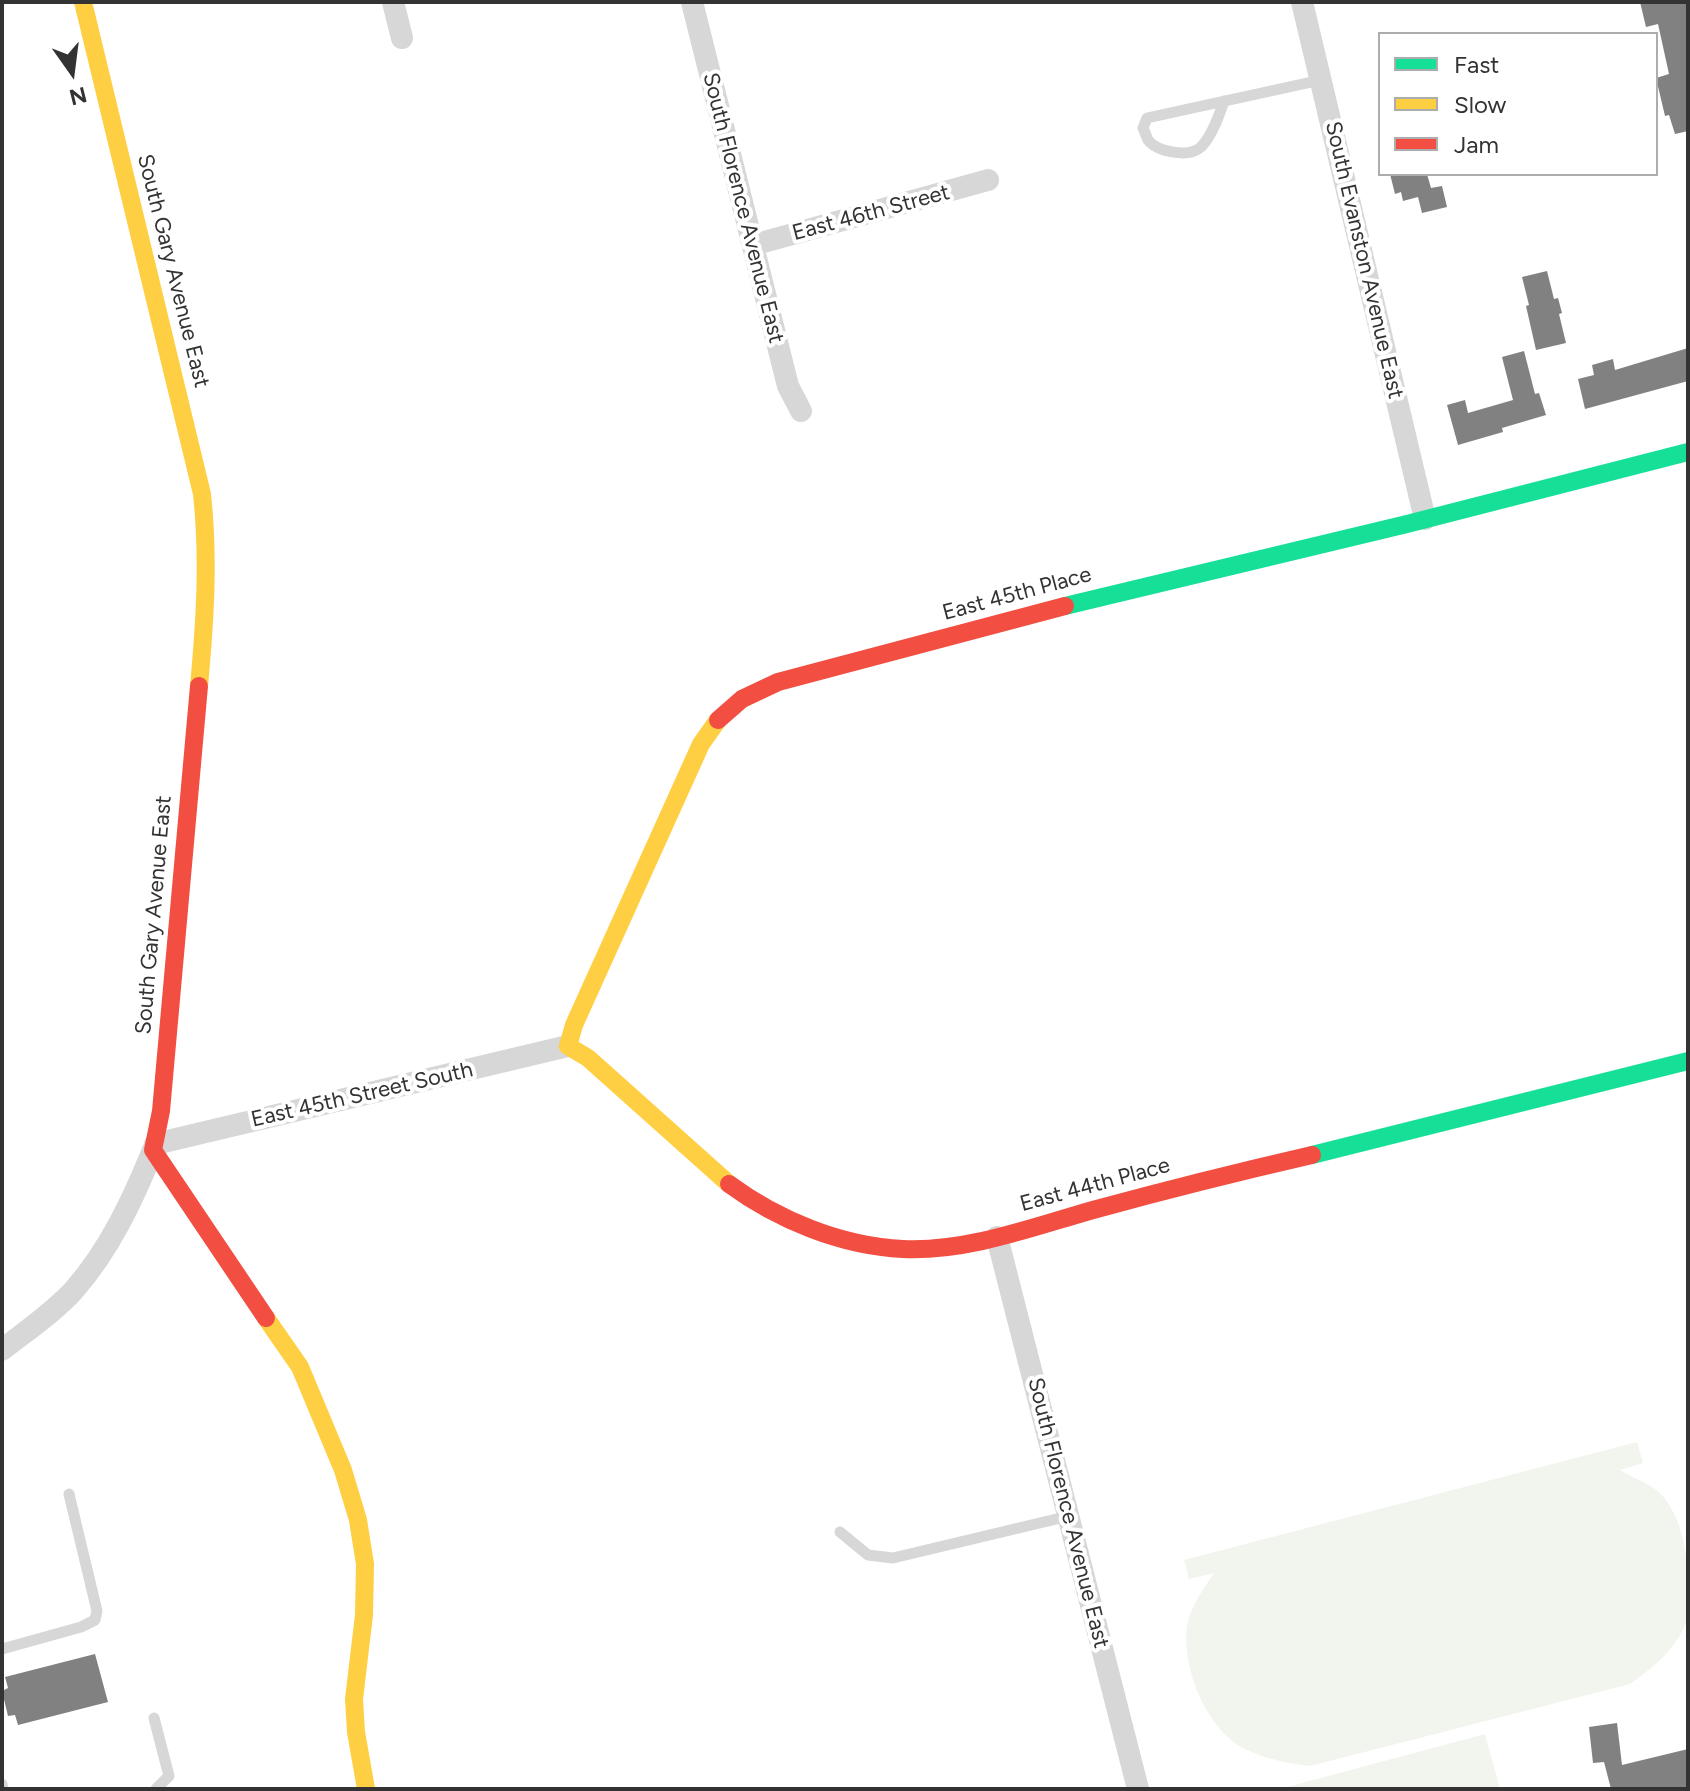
<!DOCTYPE html>
<style>
body{margin:0}
#map{position:relative;width:1690px;height:1791px;overflow:hidden;background:#fff;font-family:Figtree,sans-serif}
canvas{display:block}
.frame{position:absolute;inset:0;border:4px solid #333;pointer-events:none}
.legend{position:absolute;left:1378px;top:32px;width:280px;height:144px;box-sizing:border-box;background:#fff;border:2px solid #adadad;margin:0;padding:10px 14px;list-style:none;font-size:24px;color:#333}
.legend li{display:flex;align-items:center;gap:16px;height:40px}
.legend b{width:40px;border:2px solid #adadad}
.north{position:absolute;left:32px;top:32px;width:80px;height:80px;-webkit-text-stroke:6px #fff;paint-order:stroke;rotate:166deg;font-size:22px;font-weight:700;line-height:32px;text-align:center;color:#333}
.north::after{content:'';display:block;margin:auto;width:28px;height:36px;background:#333;clip-path:polygon(50% 0,100% 100%,50% 72%,0 100%)}
</style>
<div id="map">
<canvas width="1690" height="1791"></canvas>
<div class="frame"></div>
<ul class="legend">
<li><b style="height:10px;background:#16e098"></b>Fast</li>
<li><b style="height:10px;background:#ffcf43"></b>Slow</li>
<li><b style="height:10px;background:#f24e42"></b>Jam</li>
</ul>
<div class="north">N</div>
</div>
<script>
const c = document.querySelector('canvas').getContext('2d');
c.lineJoin = 'round';
function fillPath(path, color) { c.fillStyle = color; c.fill(path, 'evenodd'); }
function stroke(path, color, width, dash) { c.strokeStyle = color; c.lineWidth = width; c.lineCap = dash ? 'butt' : 'round'; c.setLineDash(dash || []); c.stroke(path); }
function label(font, color, halo, rows, align = 'center') {
  c.font = font + ' Figtree,sans-serif'; c.lineWidth = 8; c.setLineDash([]); c.textBaseline = 'middle'; c.strokeStyle = halo; c.fillStyle = color; for (const [text, x, y, turn = 0] of rows) {
    c.save(); c.translate(x, y); c.rotate((+turn || 0) * Math.PI / 180); c.textAlign = isNaN(turn) ? turn : align; if (halo) c.strokeText(text, 0, 0); c.fillText(text, 0, 0); c.restore();
  }
}
const green = new Path2D(`
 M1637 1442 1643 1463 1620 1470C1632 1477 1648 1483 1659 1492 1690 1525 1688 1573 1688 1617 1678 1648 1655 1666 1630 1684L1310 1766C1287 1763 1266 1759 1245 1749 1206 1730 1179 1663 1188 1621 1193 1603 1204 1588 1214 1573L1189 1579 1184 1560Z
 M1485 1734 1500 1789H1280Z`);
const building = new Path2D(`
 M1640 2H1688V131L1675 134 1669 115 1665 116 1656 78 1669 74 1658 24 1646 27Z
 M1390 174H1427L1431 188 1442 186 1447 207 1422 213 1418 197 1403 201 1401 192 1395 194Z
 M1547 271 1554 299 1558 298 1562 313 1559 314 1566 343 1536 350 1526 306 1529 305 1522 277Z
 M1688 348V381L1585 409 1578 379 1594 375 1592 365 1613 359 1615 370Z
 M1524 351 1535 394 1539 393 1546 415 1502 428 1503 432 1458 445 1447 405 1465 400 1468 413 1513 400 1502 357Z
 M95 1654 108 1702 18 1725 15 1715 8 1716 2 1691 8 1688 5 1677Z
 M1617 1723 1622 1765 1688 1749V1789H1611L1604 1762 1593 1763 1589 1727Z`);
const lane = new Path2D(`
 M1224 101C1219 116 1212 136 1201 147 1189 158 1157 152 1148 140 1146 136 1145 132 1143 128L1147 118 1321 80
 M840 1532 868 1555 893 1558 1069 1516
 M2 1649 81 1627 95 1620 97 1611 69 1494
 M154 1718 169 1776 156 1789
 M2 1784 3 1789`);
const street = new Path2D(`
 M393 2 402 38
 M692 2 788 386 801 411
 M1302 2 1425 519
 M753 245 988 180
 M155 1144 568 1046
 M997 1237 1138 1789
 M2 1350C26 1331 53 1313 74 1290 110 1249 133 1199 153 1150`);
const fast = new Path2D(`
 M1065 606 1407 524 1688 452
 M1312 1155 1688 1061`);
const slow = new Path2D(`
 M83 2 202 494C209 559 205 621 199 686
 M718 720 701 744 574 1025 568 1046 588 1058 729 1184
 M266 1318 300 1367 343 1470 358 1520 365 1564 364 1615 354 1699 356 1732 366 1789`);
const jam = new Path2D(`
 M199 686 161 1111 153 1150 266 1318
 M718 720 742 699 778 682 1065 606
 M729 1184C778 1220 841 1246 903 1249 967 1252 1033 1227 1093 1210 1166 1190 1238 1172 1312 1155`);
const streetNames = [
 ["South Florence Avenue East",743,208,76],
 ["East 46th Street",871,213,-15],
 ["South Evanston Avenue East",1364,260,77],
 ["South Gary Avenue East",173,271,76],
 ["East 45th Place",1017,594,-15],
 ["South Gary Avenue East",154,915,-85],
 ["East 45th Street South",362,1095,-13],
 ["East 44th Place",1095,1185,-15],
 ["South Florence Avenue East",1068,1513,76]
];
fillPath(green, '#f1f5ed');
fillPath(building, '#818181');
stroke(lane, '#d7d7d7', 11);
stroke(street, '#d7d7d7', 22);
stroke(fast, '#16e098', 18);
stroke(slow, '#ffcf43', 18);
stroke(jam, '#f24e42', 18);
label('22px', '#333', '#fff', streetNames);
</script>
